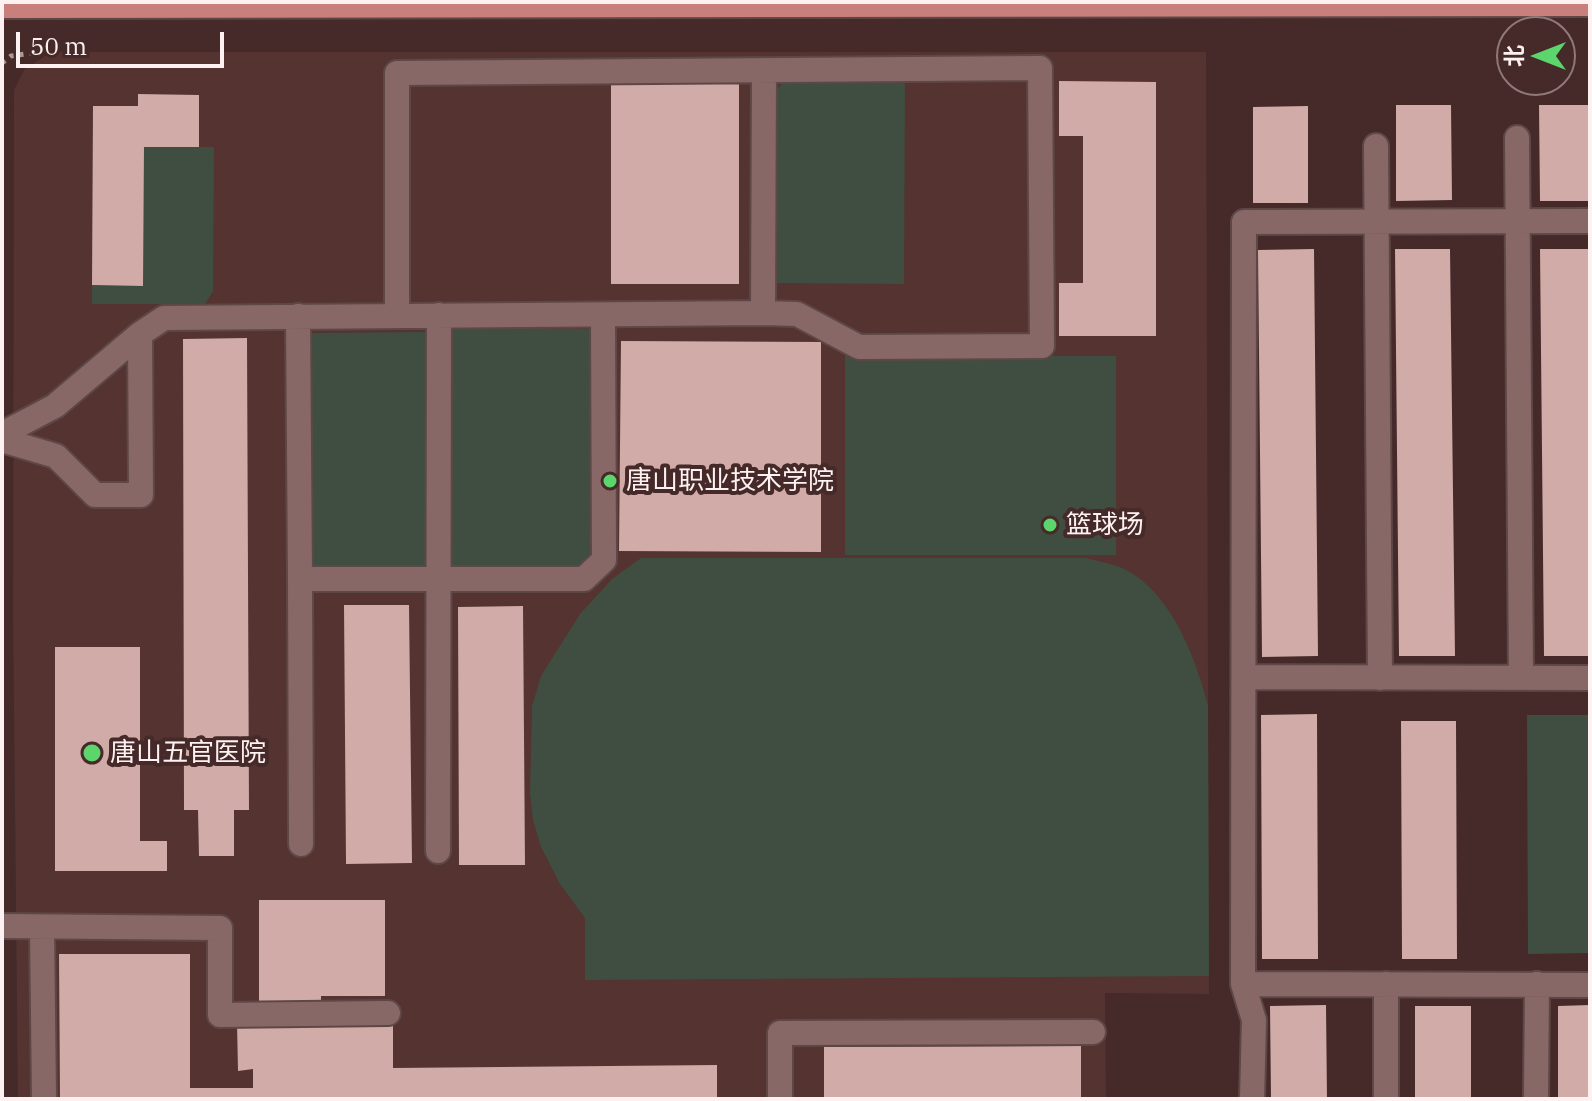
<!DOCTYPE html>
<meta charset="utf-8">
<style>
body{margin:0}
#map{position:relative;width:1592px;height:1101px;overflow:hidden;background:#452a29;font-family:"IBM Plex Serif","Noto Sans SC",serif}
canvas{display:block}
.frame{position:absolute;inset:0;border:4px solid #fdf1f1;pointer-events:none}
.north{position:absolute;left:1496px;top:16px;width:80px;height:80px;box-sizing:border-box;background:#452a29;border:2px solid #8f7a79;border-radius:50%;rotate:270deg;font-size:22px;font-weight:700;line-height:32px;text-align:center;color:#fdf1f1}
.north::after{content:'';display:block;margin:auto;width:28px;height:36px;background:#5cd56d;clip-path:polygon(50% 0,100% 100%,50% 72%,0 100%)}
.scale{position:absolute;left:16px;top:32px;width:208px;height:36px;box-sizing:border-box;border:4px solid #fdf1f1;border-top:0;padding-left:10px;font-size:24px;line-height:28px;white-space:nowrap;color:#fdf1f1;-webkit-text-stroke:6px #452a29;paint-order:stroke}
</style>
<div id="map">
<canvas width="1592" height="1101"></canvas>
<div class="frame"></div>
<div class="north">北</div>
<div class="scale">50 m</div>
</div>
<script>
const c = document.querySelector('canvas').getContext('2d');
c.lineJoin = 'round';
function fillPath(path, color) { c.fillStyle = color; c.fill(path, 'evenodd'); }
function stroke(path, color, width, dash) { c.strokeStyle = color; c.lineWidth = width; c.lineCap = dash ? 'butt' : 'round'; c.setLineDash(dash || []); c.stroke(path); }
function label(font, color, halo, rows, align = 'center') {
  c.font = font + ' "IBM Plex Serif","Noto Sans SC",serif'; c.lineWidth = 8; c.setLineDash([]); c.textBaseline = 'middle'; c.strokeStyle = halo; c.fillStyle = color; for (const [text, x, y, turn = 0] of rows) {
    c.save(); c.translate(x, y); c.rotate((+turn || 0) * Math.PI / 180); c.textAlign = isNaN(turn) ? turn : align; if (halo) c.strokeText(text, 0, 0); c.fillText(text, 0, 0); c.restore();
  }
}
const built = new Path2D(`
 M51 52H1206L1209 994 1105 993 1106 1099H18L13 614 14 90 24 70Z`);
const green = new Path2D(`
 M786 80 905 81 904 284 772 283V94Z
 M144 147H214L213 291 205 304H92V285L142 286Z
 M444 329H593V553L570 573 450 571Z
 M434 332 429 573H310L309 333Z
 M845 356H1116V555H845Z
 M641 558H1086C1101 562 1121 565 1133 574 1174 600 1197 662 1208 706L1209 976 585 980V918L560 884 541 847 533 820 530 793 532 706 541 676 580 614 612 579Z
 M1527 715H1590V953L1528 954Z`);
const building = new Path2D(`
 M611 81H739V284H611Z
 M1059 81 1156 82V336H1059V283H1083V136H1059Z
 M138 94 199 95V147H144L143 286 92 285 93 106H138Z
 M1396 105H1451L1452 200 1396 201Z
 M1539 105H1590V201H1540Z
 M1308 106V203H1253V107Z
 M1314 249 1318 656 1262 657 1258 250Z
 M1395 249H1450L1455 656H1399Z
 M1540 249H1590V656H1544Z
 M247 338 249 810H234V856H199L198 810H184L183 339Z
 M621 341 821 342V552L619 551Z
 M344 605H409L412 863 346 864Z
 M523 606 525 865H459L458 607Z
 M55 647H140V841H167V871H55Z
 M1317 714 1318 959H1262L1261 715Z
 M1401 721H1456L1457 959H1402Z
 M259 900H385V996H321V1004L259 1005Z
 M59 954H190V1088H253V1069L238 1071 237 1023 393 1022V1068L717 1065V1099H60Z
 M1326 1005 1327 1099H1271L1270 1006Z
 M1590 1005V1099H1558V1006Z
 M1415 1006H1471V1099H1415Z
 M1081 1046V1099H824V1047Z`);
const path = new Path2D(`
 M2 63 11 56 40 52`);
const minor = new Path2D(`
 M1517 138 1521 678
 M1376 146 1380 678
 M1590 221 1244 222 1243 984 1590 985
 M763 313 764 71
 M298 316 300 579H584L604 560 603 316
 M2 434 55 406 140 334 164 318 763 313 797 314 859 347 1042 346 1040 68 397 73V315
 M2 440 56 456 95 495H141L140 334
 M300 579 301 844
 M1244 677 1590 678
 M438 851 439 315
 M2 926 220 928V1015L388 1013
 M42 927 44 1099
 M1243 984 1254 1020 1252 1099
 M1386 984V1099
 M780 1099V1033L1093 1032
 M1536 1099 1537 984`);
const major = new Path2D(`
 M2 6 1590 4`);
const markers = [
 [610,481,8,"#5cd56d"],
 [1050,525,8,"#5cd56d"],
 [92,753,10,"#5cd56d"]
];
const poiNames = [
 ["唐山职业技术学院",626,481],
 ["篮球场",1066,525],
 ["唐山五官医院",110,753]
];
fillPath(built, '#543331');
fillPath(green, '#3f4e40');
fillPath(building, '#d0aba8');
stroke(minor, '#5d4847', 28);
stroke(major, '#5d4847', 28);
stroke(path, '#aa9796', 5, [4, 6]);
stroke(minor, '#886866', 24);
stroke(major, '#c97f7c', 24);
for (const [x, y, r, color] of markers) { const dot = new Path2D(); dot.arc(x, y, r, 0, 2 * Math.PI); c.fillStyle = color; c.fill(dot); stroke(dot, '#452a29', 3); }
label('26px', '#fdf1f1', '#452a29', poiNames, 'left');
</script>
